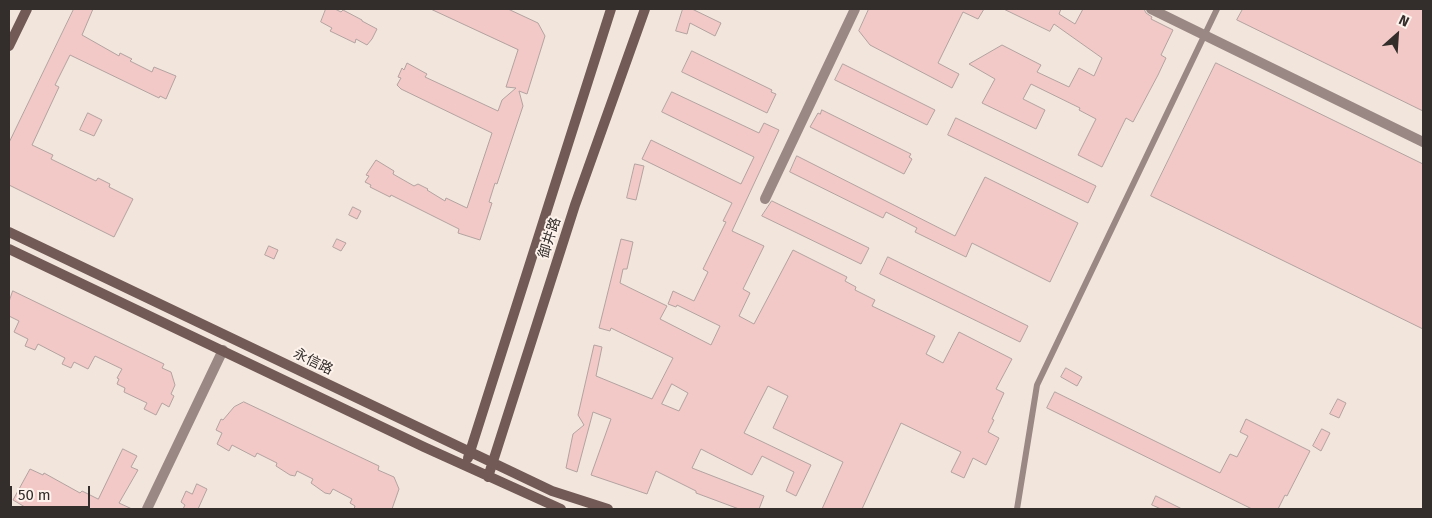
<!DOCTYPE html>
<meta charset="utf-8">
<style>
body{margin:0}
#map{position:relative;width:1432px;height:518px;overflow:hidden;background:#f2e5dc;font-family:"Fira Sans",sans-serif}
canvas{display:block}
.frame{position:absolute;inset:0;border:10px solid #332e2b;pointer-events:none}
.north{position:absolute;left:1372px;top:10px;width:50px;height:50px;-webkit-text-stroke:4px #fef3ec;paint-order:stroke;rotate:26deg;font-size:14px;font-weight:700;line-height:20px;text-align:center;color:#332e2b}
.north::after{content:'';display:block;margin:auto;width:18px;height:22px;background:#332e2b;clip-path:polygon(50% 0,100% 100%,50% 72%,0 100%)}
.scale{position:absolute;left:10px;top:486px;width:80px;height:22px;box-sizing:border-box;border:2px solid #332e2b;border-top:0;padding-left:6px;font-size:15px;line-height:18px;white-space:nowrap;color:#332e2b;-webkit-text-stroke:4px #fef3ec;paint-order:stroke}
</style>
<div id="map">
<canvas width="1432" height="518"></canvas>
<div class="frame"></div>
<div class="north">N</div>
<div class="scale">50 m</div>
</div>
<script>
const c = document.querySelector('canvas').getContext('2d');
c.lineJoin = 'round';
function fillPath(path, color) { c.fillStyle = color; c.fill(path, 'evenodd'); }
function stroke(path, color, width, dash) { c.strokeStyle = color; c.lineWidth = width; c.lineCap = dash ? 'butt' : 'round'; c.setLineDash(dash || []); c.stroke(path); }
function label(font, color, halo, rows, align = 'center') {
  c.font = font + ' "Fira Sans","Noto Sans SC",sans-serif'; c.lineWidth = 4; c.setLineDash([]); c.textBaseline = 'middle'; c.strokeStyle = halo; c.fillStyle = color; for (const [text, x, y, turn = 0] of rows) {
    c.save(); c.translate(x, y); c.rotate((+turn || 0) * Math.PI / 180); c.textAlign = isNaN(turn) ? turn : align; if (halo) c.strokeText(text, 0, 0); c.fillText(text, 0, 0); c.restore();
  }
}
const building = new Path2D(`
 M74 9H93L82 35 119 56 120 53 132 59 130 61 152 72 154 67 176 76 166 99 160 96 159 98 70 55 55 85 59 87 32 145 53 155 51 159 96 181 98 178 110 184 109 187 133 199 114 237 9 185V143Z
 M326 9H335L341 12 343 10 362 20V21L377 29 372 39 367 45 356 39 355 43 330 31 332 28 321 22Z
 M431 9H508L538 23 545 36 527 94 519 91 523 106 497 184 495 183 489 202 492 203 480 240 458 233 459 229 391 195 390 197 370 187 371 185 365 182 369 176 366 175 376 160 394 171 393 174 414 186 418 184 428 189 427 190 445 201 446 198 467 208 492 133 401 89 397 85 401 78 398 77 402 68 404 70 407 63 427 74 425 77 498 111 502 100 516 88 506 87 518 50Z
 M683 9H692L721 23 715 36 690 23 687 34 676 31Z
 M869 9H984L978 19 963 12 938 63 959 74 952 88 870 45 859 31Z
 M1004 9H1061L1059 14 1075 24 1083 9H1144L1146 13 1152 17 1151 19 1173 30 1161 55 1166 58 1158 75 1133 122 1126 118 1102 167 1078 155 1096 119 1079 110 1080 108 1031 84 1023 99 1045 110 1036 129 982 103 995 79 969 64 1002 45 1041 65 1037 72 1069 87 1079 68 1094 76 1102 58 1054 24 1050 31Z
 M1243 9H1423V111L1237 20Z
 M692 51 772 90 771 92 776 94 767 113 682 72Z
 M1216 63 1423 164V329L1151 196Z
 M843 64 935 110 927 125 835 80Z
 M672 92 759 133 764 123 779 130 732 231 764 246 743 289 750 293 739 316 754 324 793 250 847 277 845 281 856 287 855 290 875 300 872 306 935 336 926 354 943 363 959 332 1012 359 996 389 1004 393 992 419 994 420 988 432 999 438 986 465 973 458 964 478 951 472 961 452 901 423 862 509H822L843 462 773 428 788 396 768 386 744 433 811 465 796 496 786 491 794 472 762 456 752 475 701 449 692 468 764 496 759 509H739L696 493V491L656 471 647 494 591 475 611 419 593 412 577 472 566 468 573 434 584 425 578 415 594 345 602 347 596 376 652 399 673 358 611 328 610 331 599 328 621 239 633 242 627 269H623L620 283 667 306 660 319 711 345 720 326 677 305 676 307 668 304 673 291 694 301 708 272 703 269 726 222 723 221 732 203 642 159 651 140 741 184 754 157 662 112ZM672 384 688 393 679 411 662 404Z
 M822 110 911 154 909 157 912 159 904 174 810 127 818 113 820 114Z
 M88 113 102 120 94 136 80 130Z
 M956 118 1096 186 1088 203 948 135Z
 M797 156 955 236 985 177 1078 223 1050 282 972 243 966 257 915 232 917 228 886 212 883 218 790 172Z
 M635 164 644 166 636 200 627 198Z
 M772 201 869 248 861 264 762 216Z
 M353 207 361 211 357 219 349 215Z
 M337 239 346 243 341 251 333 247Z
 M269 246 278 250 274 259 265 255Z
 M888 257 1028 326 1020 342 880 274Z
 M13 291 164 364 162 368 171 372 175 385 171 394 174 396 169 407 162 403 156 415 144 409 147 403 124 392 125 388 117 384 119 379 117 378 122 369 95 356 88 369 74 362 71 368 62 364 65 358 38 344 35 350 25 346 28 339 14 332 19 321 9 316V302Z
 M1066 368 1082 377 1077 386 1061 377Z
 M1055 392 1220 473 1230 454 1237 457 1248 436 1240 432 1246 419 1310 451 1287 496 1285 495 1278 509H1252L1047 408Z
 M1338 399 1346 403 1339 418 1330 414Z
 M244 402 379 466 378 470 394 477 399 489 392 509H354L355 506 350 503 352 499 333 489 330 494 325 493 311 483 313 479 297 471 295 476 290 475 276 466 277 463 257 453 255 457 232 445 229 451 217 444 222 433 216 430 221 419 223 420 234 407Z
 M1322 429 1330 433 1321 451 1313 446Z
 M123 449 137 456 131 467 138 470 119 503 132 509H24L25 507 13 500 30 469 43 475 44 473 80 493 82 491 98 499Z
 M197 484 207 489 198 509H183L185 505 181 502 186 491 192 494Z
 M1156 496 1182 509H1161L1152 505Z`);
const lane = new Path2D(`
 M1017 509 1037 385 1217 9`);
const street = new Path2D(`
 M1151 9 1423 142
 M765 199 855 9
 M147 509 223 350`);
const secondary = new Path2D(`
 M9 46 27 9
 M9 232 552 491 608 509
 M9 249 424 447 561 509
 M468 458 611 9
 M488 477 575 205 645 9`);
const streetNames = [
 ["御井路",550,238,-72],
 ["永信路",313,362,26]
];
fillPath(building, '#f2c9c6');
stroke(building, '#b2a2a0', 1);
stroke(lane, '#998884', 6);
stroke(street, '#998884', 10);
stroke(secondary, '#725a56', 10);
label('14px', '#332e2b', '#fef3ec', streetNames);
</script>
